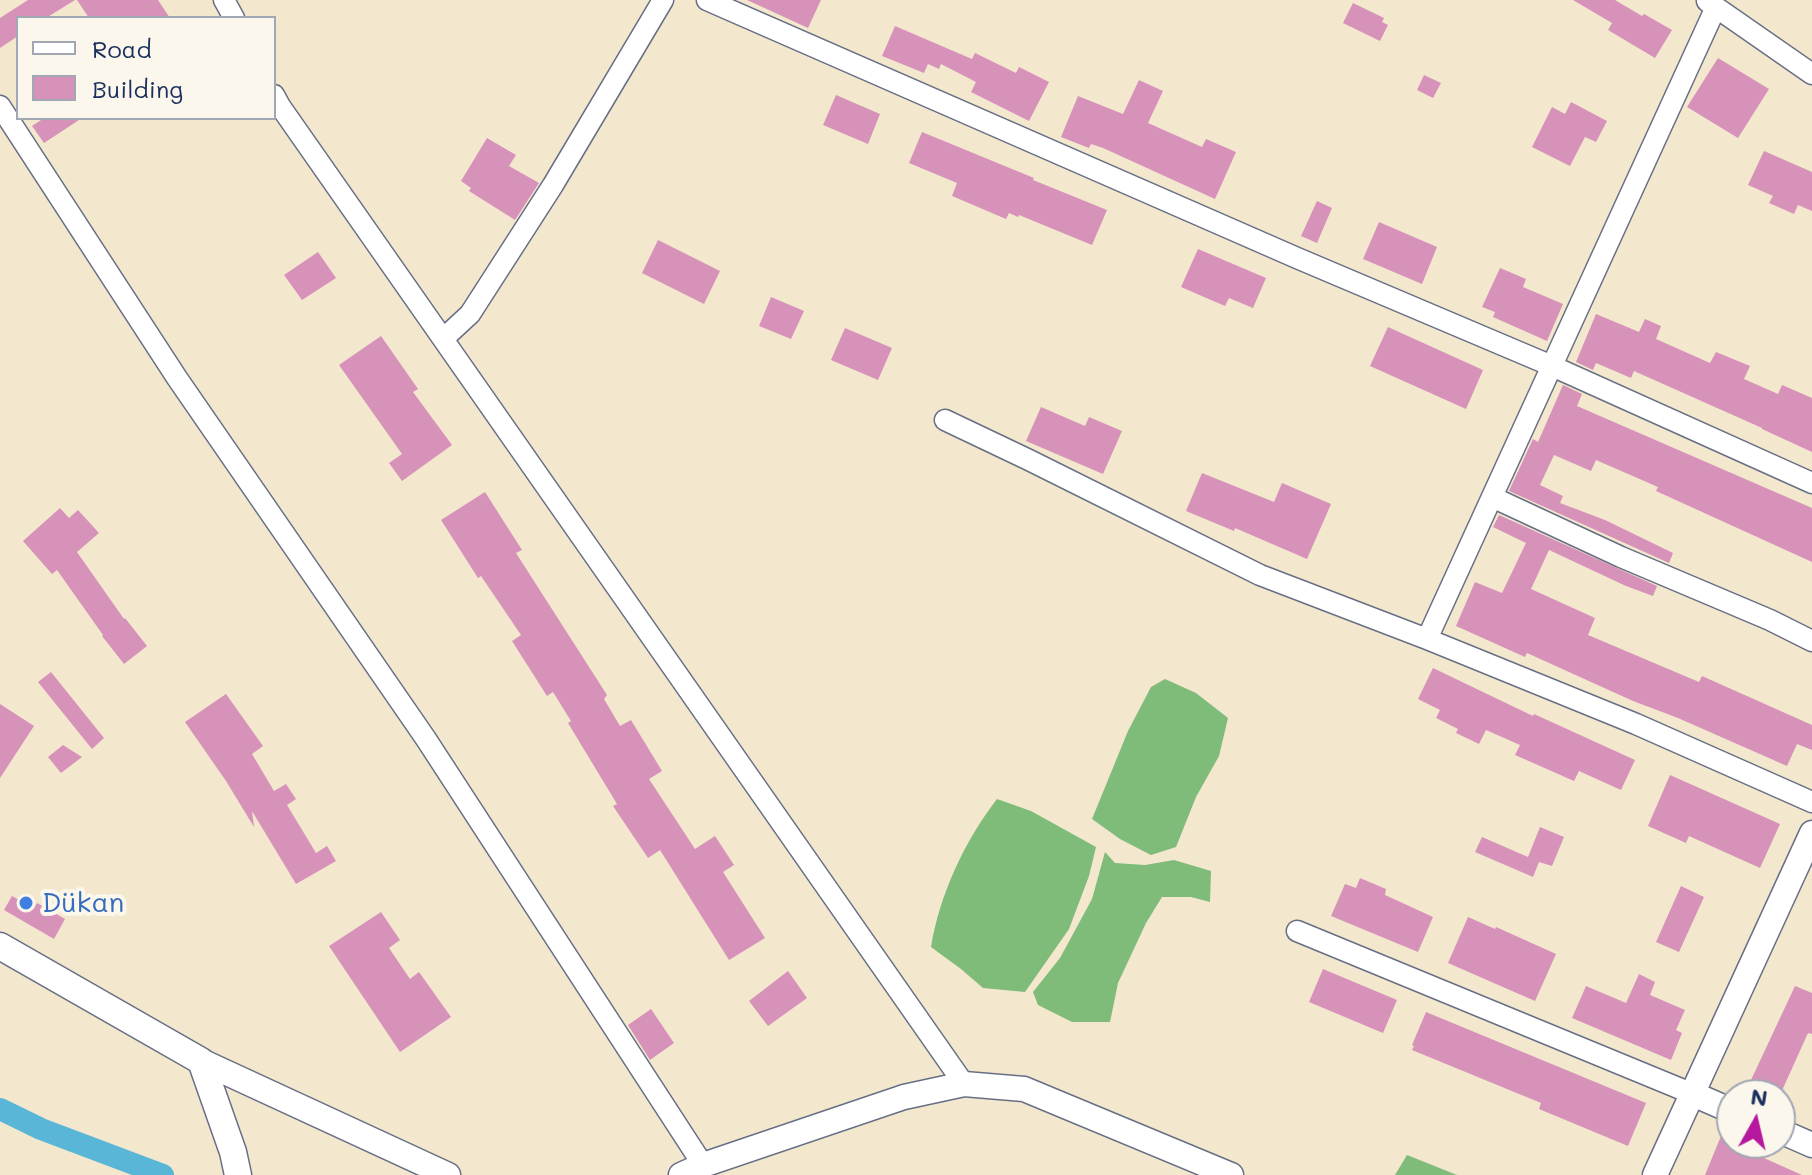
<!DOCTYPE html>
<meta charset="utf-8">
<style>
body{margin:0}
#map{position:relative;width:1812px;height:1175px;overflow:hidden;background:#f3e7ce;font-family:Mali,sans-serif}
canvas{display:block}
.legend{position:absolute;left:16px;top:16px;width:260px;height:104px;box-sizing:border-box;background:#fbf7ec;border:2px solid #a1a7b3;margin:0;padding:10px 14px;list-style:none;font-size:24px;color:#1b2f5e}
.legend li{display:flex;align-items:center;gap:16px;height:40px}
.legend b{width:40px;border:2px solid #a1a7b3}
.north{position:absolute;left:1716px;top:1079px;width:80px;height:80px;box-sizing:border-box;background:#fbf7ec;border:2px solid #a1a7b3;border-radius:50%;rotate:8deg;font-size:22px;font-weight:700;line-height:32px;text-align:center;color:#1b2f5e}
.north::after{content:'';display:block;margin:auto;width:28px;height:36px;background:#b5179e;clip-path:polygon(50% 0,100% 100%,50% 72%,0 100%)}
</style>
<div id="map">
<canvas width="1812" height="1175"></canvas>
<ul class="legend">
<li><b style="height:10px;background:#fff"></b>Road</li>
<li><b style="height:22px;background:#d792ba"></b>Building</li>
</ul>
<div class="north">N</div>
</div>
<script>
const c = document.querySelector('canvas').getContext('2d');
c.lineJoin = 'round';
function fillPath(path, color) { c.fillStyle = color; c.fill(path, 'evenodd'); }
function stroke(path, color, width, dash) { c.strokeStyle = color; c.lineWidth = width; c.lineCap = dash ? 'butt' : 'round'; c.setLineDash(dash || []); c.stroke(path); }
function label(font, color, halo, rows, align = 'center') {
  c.font = font + ' Mali,sans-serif'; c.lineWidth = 8; c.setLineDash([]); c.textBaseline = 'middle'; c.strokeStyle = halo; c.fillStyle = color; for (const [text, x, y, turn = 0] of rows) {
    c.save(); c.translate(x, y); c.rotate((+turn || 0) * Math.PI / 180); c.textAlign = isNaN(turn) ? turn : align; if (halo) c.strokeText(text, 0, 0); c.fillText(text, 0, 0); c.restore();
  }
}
const forest = new Path2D(`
 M1165 679 1196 693 1228 718 1219 756 1196 797 1176 847 1151 855 1120 839 1092 819 1128 731 1151 687Z
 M997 799 1031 811 1096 847 1089 876 1069 929 1025 992 983 988 961 969 931 947C940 894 964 842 997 799Z
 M1105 852 1115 863 1145 865 1174 860 1211 871 1210 902 1191 897H1162L1146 923 1118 983 1110 1022H1072L1038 1005 1033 992 1060 958 1092 899Z
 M1407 1155 1457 1175H1395Z`);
const canal = new Path2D(`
 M0 1109 41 1129 163 1175`);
const building = new Path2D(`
 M28 0H75L46 18H18V36L0 48V18Z
 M77 0H158L170 18H89Z
 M747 0H821L808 28Z
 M1573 0H1615L1642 16 1644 14 1672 30 1655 58 1608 30 1612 23Z
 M1353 3 1384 18 1382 22 1388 25 1380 41 1343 23Z
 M895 26 972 59 975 53 1016 73 1019 67 1049 82 1029 121 971 92 976 82 941 64 939 69 928 64 924 73 882 56Z
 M1718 58 1769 89 1738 138 1687 107Z
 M1424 75 1441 83 1433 98 1417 90Z
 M1139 80 1163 91 1148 123 1202 147 1206 139 1236 152 1215 199 1103 148 1091 144 1089 148 1061 137 1078 96 1123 114Z
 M836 95 880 114 868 144 823 125Z
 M1571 102 1607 121 1596 142 1585 137 1570 166 1532 147 1552 107 1565 114Z
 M44 118H82L44 143 32 126Z
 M922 132 1034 178 1033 180 1107 210 1092 245 1019 215 1018 217 1009 213 1006 219 952 196 957 183 909 163Z
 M487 138 516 155 509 166 539 183 515 220 469 191 471 188 461 181Z
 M1764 151 1812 172V211L1798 205 1794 214 1769 203 1773 196 1748 185Z
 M1317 201 1332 208 1317 243 1301 236Z
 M1379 222 1437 247 1422 284 1363 259Z
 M658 240 720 271 704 304 642 273Z
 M1198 249 1266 278 1253 308 1229 298 1225 306 1181 287Z
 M318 252 336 278 302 300 284 275Z
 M1500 268 1526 279 1523 287 1563 304 1547 341 1493 317 1495 312 1482 307Z
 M771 297 804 311 791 339 759 326Z
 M1596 314 1639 332 1645 319 1661 326 1656 339 1710 363 1716 352 1750 366 1744 379 1778 394 1782 385 1812 398V452L1762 429V428L1634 371 1631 378 1596 363 1593 370 1576 362Z
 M1388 327 1483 370 1466 409 1370 366Z
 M845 328 892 348 878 380 831 360Z
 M381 336 418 389 413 392 452 445 402 481 389 463 402 454 339 365Z
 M1563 385 1582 394 1577 406 1812 508V562L1656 491 1658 487 1596 460 1591 471 1554 455 1540 485 1563 496 1560 503 1605 520 1673 553 1669 563 1509 491 1533 439 1538 442Z
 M1041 407 1085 426 1089 417 1122 431 1103 474 1026 441Z
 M1202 473 1274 502 1282 483 1331 504 1307 559 1235 528 1234 531 1186 511Z
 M485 492 522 550 516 553 607 695 604 699 620 726 631 720 662 771 649 779 695 849 715 836 734 865 723 872 765 938 729 960 660 850 648 858 613 806 617 804 568 723 571 721 553 692 547 696 512 641 521 635 481 576 478 578 441 520Z
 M60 508 69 518 78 510 99 533 77 552 124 619 125 618 147 646 124 664 102 636 103 635 57 570 52 574 23 541Z
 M1499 515 1657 586 1653 596 1626 586 1549 550 1531 589 1595 618 1588 635 1699 682 1702 676 1812 725V750L1797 744 1787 766 1678 718 1633 701 1527 653 1525 657 1456 626 1475 582 1502 593 1526 543 1493 527Z
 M1433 668 1533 716 1534 714 1635 760 1621 790 1579 771 1574 781 1515 755 1520 745 1486 730 1479 744 1456 733 1458 729 1436 718 1440 710 1418 699Z
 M51 672 104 738 92 749 38 682Z
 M226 694 263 746 252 754 274 791 286 784 296 799 287 805 316 853 327 846 336 861 296 884 252 811 254 827 226 781 185 722Z
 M0 704 34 726 0 778Z
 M63 745 82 757 61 773 48 757Z
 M1670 775 1780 824 1760 868 1689 836 1686 843 1648 826Z
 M1540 827 1564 837 1552 866 1539 862 1533 877 1475 852 1482 837 1528 857Z
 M1360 878 1386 889 1385 895 1433 917 1418 952 1331 916 1345 884 1356 888Z
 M1681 886 1704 897 1679 952 1656 942Z
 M12 896 34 908 37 903 65 919 54 939 4 910Z
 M381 912 400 940 389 948 410 979 419 972 451 1017 400 1052 329 946Z
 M1468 917 1495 929 1496 927 1556 954 1535 1001 1448 963Z
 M1323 969 1397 1000 1383 1033 1309 1002Z
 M788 971 807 998 768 1026 749 1001Z
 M1639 974 1655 982 1650 995 1685 1010 1676 1030 1682 1033 1671 1060 1572 1018 1586 986 1626 1003Z
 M1795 986 1812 993V1034L1808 1033 1780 1095H1744Z
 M651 1009 674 1043 650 1060 628 1025Z
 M1426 1012 1646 1103 1628 1146 1539 1109 1541 1103 1412 1050 1414 1046 1412 1045Z
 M1721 1136 1732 1141V1143H1737L1765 1155 1764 1158 1802 1175H1705Z`);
const minor = new Path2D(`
 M224 0 234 18
 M707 0 1297 258 1552 366 1812 483
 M1707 1 1812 74
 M274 95 280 106 964 1084
 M0 106 177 378 426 739 703 1165
 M443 339 470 314 553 185 663 0
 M945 420 1029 460 1260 575 1427 639 1636 724 1812 802
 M1492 497 1621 557 1770 620 1812 641
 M1427 639 1716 7
 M1297 931 1693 1094`);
const tertiary = new Path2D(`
 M201 1061 448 1175
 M1693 1094 1732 1111
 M1780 1131 1812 1145
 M681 1175 703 1165 904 1097 964 1084 1024 1089 1231 1175
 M1655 1175 1812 833`);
const secondary = new Path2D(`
 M0 946 201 1061 233 1152 238 1175`);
const markers = [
 [26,903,8,"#3f7fe0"]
];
const shopNames = [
 ["Dükan",42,903]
];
fillPath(forest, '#7fbb79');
stroke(canal, '#59b6d7', 22);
fillPath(building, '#d792ba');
stroke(minor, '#676f85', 23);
stroke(tertiary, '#676f85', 27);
stroke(secondary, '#676f85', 29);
stroke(minor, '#fff', 20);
stroke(tertiary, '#fff', 24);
stroke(secondary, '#fff', 26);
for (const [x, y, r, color] of markers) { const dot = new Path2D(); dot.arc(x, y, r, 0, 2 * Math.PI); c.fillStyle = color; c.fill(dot); stroke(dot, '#fbf7ec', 3); }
label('28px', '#366cbe', '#fbf7ec', shopNames, 'left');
</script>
